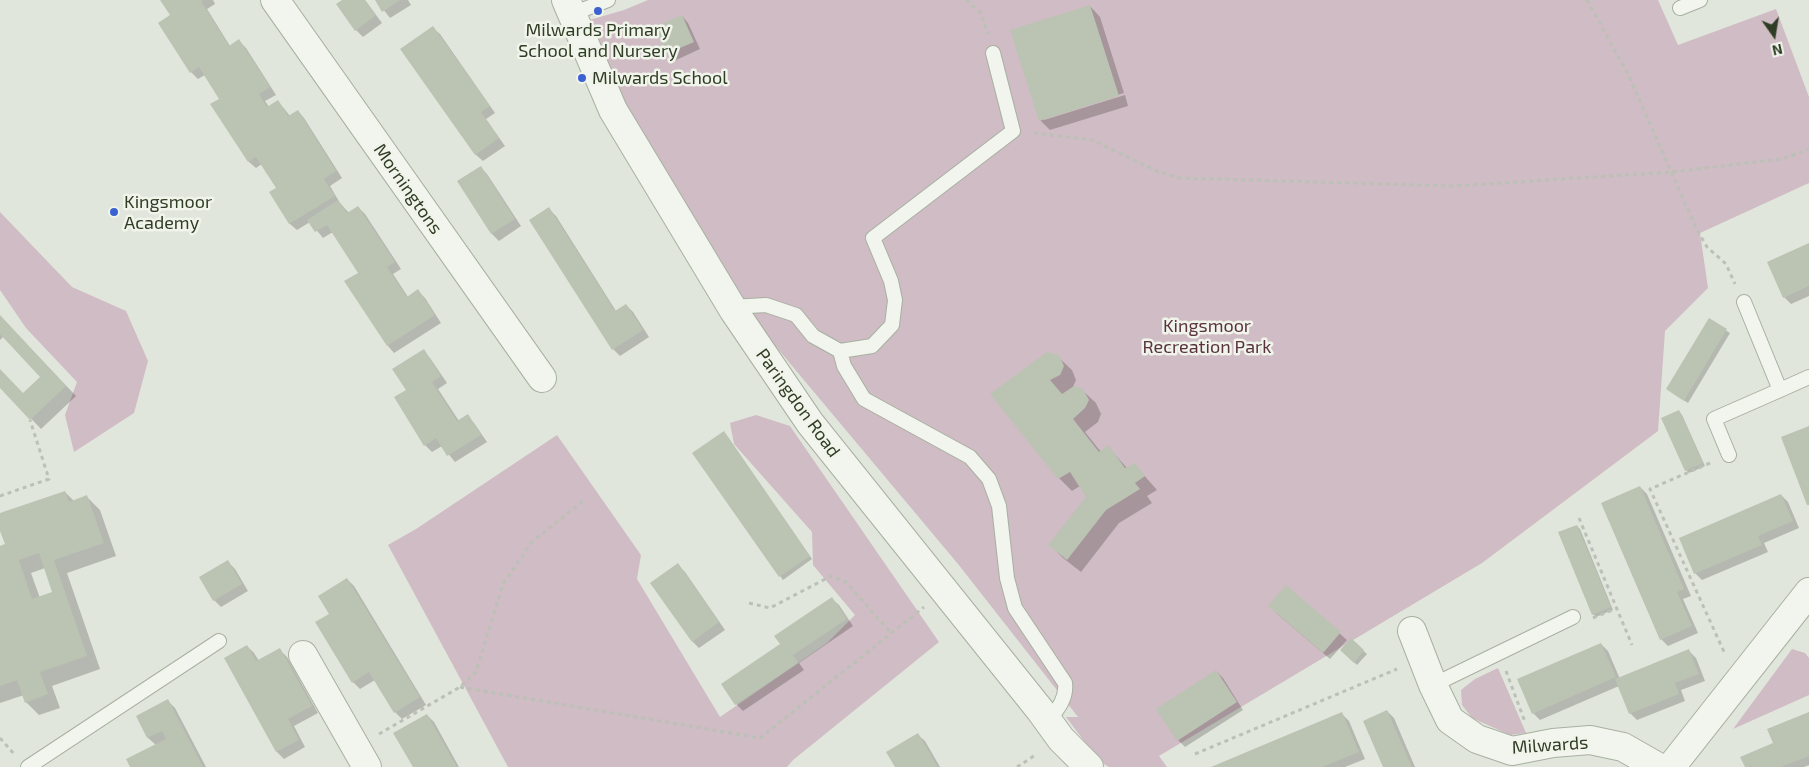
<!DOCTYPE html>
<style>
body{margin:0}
#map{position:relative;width:1809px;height:767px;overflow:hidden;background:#e1e6dc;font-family:"Exo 2",sans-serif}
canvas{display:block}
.north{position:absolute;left:1749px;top:10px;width:50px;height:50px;-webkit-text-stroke:4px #f0f4eb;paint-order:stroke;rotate:167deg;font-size:14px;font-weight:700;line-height:20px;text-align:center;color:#303d25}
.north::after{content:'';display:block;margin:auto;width:18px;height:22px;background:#303d25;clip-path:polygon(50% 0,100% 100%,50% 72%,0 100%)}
</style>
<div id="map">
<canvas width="1809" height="767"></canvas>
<div class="north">N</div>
</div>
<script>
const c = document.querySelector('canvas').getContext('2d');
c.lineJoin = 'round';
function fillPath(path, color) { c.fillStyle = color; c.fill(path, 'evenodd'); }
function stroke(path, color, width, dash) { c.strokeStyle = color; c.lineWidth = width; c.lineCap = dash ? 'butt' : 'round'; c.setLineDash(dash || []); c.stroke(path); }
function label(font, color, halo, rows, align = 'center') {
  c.font = font + ' "Exo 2",sans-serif'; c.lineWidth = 5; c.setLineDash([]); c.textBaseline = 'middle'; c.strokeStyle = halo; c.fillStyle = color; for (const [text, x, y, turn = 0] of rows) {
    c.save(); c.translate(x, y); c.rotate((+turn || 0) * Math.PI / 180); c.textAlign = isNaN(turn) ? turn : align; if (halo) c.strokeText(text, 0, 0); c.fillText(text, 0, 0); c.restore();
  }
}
const green = new Path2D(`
 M648 0H1658L1678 45 1776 9 1809 97V183L1700 233 1708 288 1665 331 1658 431 1482 563 1159 756 1167 767H1109L1099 761 1066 717H1078L958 564 757 324 604 74 586 21 624 10Z
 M0 212 72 287 126 311 148 361 134 413 74 452 65 415 77 382 26 328 0 290Z
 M756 415 790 426 939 642 793 760 787 767H508L388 545 416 529 557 435 641 555 637 579 720 717 827 643 855 615 813 565 812 532 734 444 730 423Z
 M1792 649 1805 653 1809 658V695L1733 729Z
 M1498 668 1526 733 1510 735 1472 718 1462 705 1461 690 1475 679Z`);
const shadow = new Path2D(`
 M162 0H213L215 4 207 9 230 46 239 41 246 48 276 95 265 101 269 107 278 101 290 116 298 111 304 118 342 178 330 186 340 203 349 213 358 207 365 214 401 269 393 274 408 297 418 291 425 298 441 323 394 353 388 346 346 282 360 273 333 232 323 238 310 222 297 230 290 224 271 193 278 188 262 164 256 168 249 162 221 99 205 75 198 79 191 72 159 23 172 15Z
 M344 0H365L382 23 363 37 356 30Z
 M376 0H408L411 5 390 18Z
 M1090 6 1100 17 1124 93 1044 118V120L1125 95 1128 106 1050 130 1040 120Z
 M682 16 688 23 700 49 674 61 668 54 656 28Z
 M433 28 440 34 495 113 486 119 505 146 483 161 476 155 402 50Z
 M480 167 487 174 521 226 499 241 492 234 458 181Z
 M549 209 556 216 616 311 626 305 633 312 649 337 620 356 613 349Z
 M1809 245V296L1791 304 1784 297Z
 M0 316 76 396 41 429 0 386V370L23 395 42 377 4 336 0 340Z
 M1709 320 1730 333 1688 403 1671 392Z
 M423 351 430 358 447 383 438 389 459 421 467 416 474 423 487 442 455 462 442 446 432 452 425 445 407 390Z
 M1058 357 1072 370 1076 380 1073 387 1082 390 1096 403 1101 414 1098 422 1085 432 1101 452 1108 447 1127 468 1135 465 1157 490 1147 496 1152 503 1119 523 1081 572 1063 558 1050 545 1087 497 1080 486 1072 491 1059 478 992 394Z
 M1679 411 1682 415 1705 466 1689 473 1686 470Z
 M727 436 812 559 783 580 694 453Z
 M1640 487 1647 494 1691 596 1683 599 1698 633 1668 646 1661 639Z
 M65 492 74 501 87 497 100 510 116 556 67 573 100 669 52 686 60 708 39 715 26 702 24 695 0 703V547L6 545 0 527V515ZM45 568 54 593 40 598 31 573Z
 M1781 495 1788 502 1799 528 1764 543 1768 552 1702 580 1695 573Z
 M1577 526 1580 529 1613 610 1596 617 1593 614Z
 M228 562 235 569 248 591 221 607 214 600Z
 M678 565 685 572 725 630 699 648 692 641Z
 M347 579 354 586 426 705 402 719 395 712 375 680 360 689 353 682 330 615Z
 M1286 587 1347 640 1330 659 1276 613Z
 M832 599 839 605 853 626 799 663 804 670 743 711 736 704 781 644Z
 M1351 640 1367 654 1357 665 1342 650Z
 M1601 644 1608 651 1620 679 1689 651 1696 658 1705 681 1681 690 1685 701 1637 720 1630 713 1619 686 1540 720 1533 713Z
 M247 646 254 653 259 661 280 650 287 657 318 713 294 726 305 747 284 759 277 752 225 658Z
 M1216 671 1223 678 1243 710 1185 747 1178 740Z
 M168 701 175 708 206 767H131L156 745 148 738 137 717Z
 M1387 711 1394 718 1415 767H1384Z
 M1809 713V765L1804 767H1746Z
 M1342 714 1349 721 1365 759 1345 767H1214Z
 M427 715 434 722 459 767H414Z
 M918 735 925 741 940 767H896Z`);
const building = new Path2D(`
 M160 0H204L201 1 229 46 239 39 270 87 259 94 267 107 278 100 288 116 298 110 336 171 324 179 335 196 289 224 269 192 276 188 256 157 248 162 210 104 219 99 199 67 190 73 158 23 170 15Z
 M342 0H365L376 15 355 31 336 4Z
 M375 0H400L382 12Z
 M1090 5 1119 96 1039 121 1010 30Z
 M682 15 694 42 666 54 654 27Z
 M433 26 490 106 481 112 499 138 475 155 400 49Z
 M481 166 515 219 491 234 457 181Z
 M338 200 347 213 358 206 395 262 387 267 407 297 418 289 435 315 387 346 344 281 358 273 327 225 315 232 307 220Z
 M549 207 615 311 626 304 643 330 612 350 529 220Z
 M1809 243V286L1783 298 1767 262Z
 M0 315 66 386 30 420 0 388V369L23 393 40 377 0 334Z
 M1709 318 1727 329 1684 401 1666 389Z
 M424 349 441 376 432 382 457 421 468 414 481 435 447 456 436 438 424 446 394 397 406 390 392 369Z
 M1047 352 1059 355 1064 366 1060 375 1050 380 1062 394 1074 386 1083 389 1089 400 1085 408 1073 419 1099 452 1108 445 1125 468 1135 463 1145 476 1135 483 1140 489 1106 510 1067 560 1048 545 1086 497 1070 472 1058 479 990 394Z
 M1679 410 1703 463 1685 471 1661 418Z
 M1809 426V505H1807L1781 437Z
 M724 431 810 556 779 577 692 453Z
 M1640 486 1684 589 1677 592 1692 626 1660 640 1601 503Z
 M65 491 69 502 87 495 104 543 54 560 87 656 40 672 48 694 25 703 17 680 0 686V546L5 544 0 531V513ZM39 553 52 592 32 599 19 560Z
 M1781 494 1793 521 1758 536 1762 545 1694 574 1679 538Z
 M1577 525 1611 607 1592 615 1558 532Z
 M228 560 242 584 213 601 199 577Z
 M678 563 719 622 692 642 650 583Z
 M347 578 420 697 394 713 369 672 352 683 315 622 329 614 318 596Z
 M1286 585 1341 632 1323 653 1268 606Z
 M832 597 847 619 793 655 798 663 735 705 721 684 780 644 774 636Z
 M1351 638 1364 650 1354 663 1340 650Z
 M1601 643 1616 677 1532 714 1517 679Z
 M247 645 256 661 280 648 312 706 288 719 299 740 276 752 224 658Z
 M1689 649 1699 674 1675 683 1679 694 1629 714 1615 679Z
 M1216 670 1237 702 1177 741 1156 709Z
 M168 699 203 767H130L126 759 166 739 162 731 147 738 136 716Z
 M1387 710 1412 767H1383L1363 721Z
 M1342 712 1359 752 1322 767H1211Z
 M1809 712V756L1781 767H1745L1740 757 1773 743 1767 729Z
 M427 714 457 767H413L393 733Z
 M918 733 938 767H895L886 752Z`);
const path = new Path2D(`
 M966 0 981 13 988 34
 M1587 0 1628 74 1697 230 1707 247 1726 264 1735 284
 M1034 133 1092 140 1157 171 1179 178 1454 186 1671 172 1782 159 1809 149
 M1710 463 1650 489 1725 654
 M0 496 49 479 30 420
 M1579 518 1632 645
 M749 603 770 608 831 576 846 582 891 633
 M1593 618 1617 608
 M1506 671 1525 722
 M460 687 760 738 924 607
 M379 734 460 687 476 672 503 584 532 542 583 501
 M0 738 14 754
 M1195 754 1397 669
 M1017 767 1037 754`);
const service = new Path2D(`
 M1680 8 1700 0
 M572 14 608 0
 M1744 302 1780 390 1809 377
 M731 307 766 305 796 315 813 336 840 351 872 346 892 325 895 300 891 281 873 238 1013 131 993 53
 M840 351 844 366 864 399 970 457 989 479 999 506 1007 578 1015 608 1065 683C1067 699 1057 710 1048 721
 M1729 455 1714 419 1780 390
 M1433 685 1573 617
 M28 767 219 641`);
const minor = new Path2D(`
 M275 0 542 378
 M566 0 613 110 734 311 810 423 1040 710 1061 739 1089 767
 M1412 631 1433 685 1450 720 1477 739 1512 751 1553 743 1590 740 1623 747 1658 767
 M303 655 367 767
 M1671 767 1809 592`);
const markers = [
 [598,11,5,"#3b62d0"],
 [582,78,5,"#3b62d0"],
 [114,212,5,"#3b62d0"]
];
const poiNames = [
 ["Milwards Primary",598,30,"center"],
 ["School and Nursery",598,51,"center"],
 ["Milwards School",592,78],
 ["Kingsmoor",124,202],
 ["Academy",124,223]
];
const streetNames = [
 ["Morningtons",408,189,55],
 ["Paringdon Road",798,403,54],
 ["Milwards",1550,745,-4]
];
const parkNames = [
 ["Kingsmoor",1207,326],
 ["Recreation Park",1207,347]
];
fillPath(green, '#d0bcc4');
fillPath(shadow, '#0003');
fillPath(building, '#bbc3b3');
stroke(service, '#a8b0a1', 16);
stroke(minor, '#a8b0a1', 30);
stroke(path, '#bbc1b6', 3, [4, 4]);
stroke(service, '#f1f5ee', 14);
stroke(minor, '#f1f5ee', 28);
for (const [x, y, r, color] of markers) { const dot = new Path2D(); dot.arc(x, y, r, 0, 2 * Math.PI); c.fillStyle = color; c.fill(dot); stroke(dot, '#f0f4eb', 2); }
label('18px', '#303d25', '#f0f4eb', poiNames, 'left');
label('18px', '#303d25', '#f0f4eb', streetNames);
label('18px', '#59323e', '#f0f4eb', parkNames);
</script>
